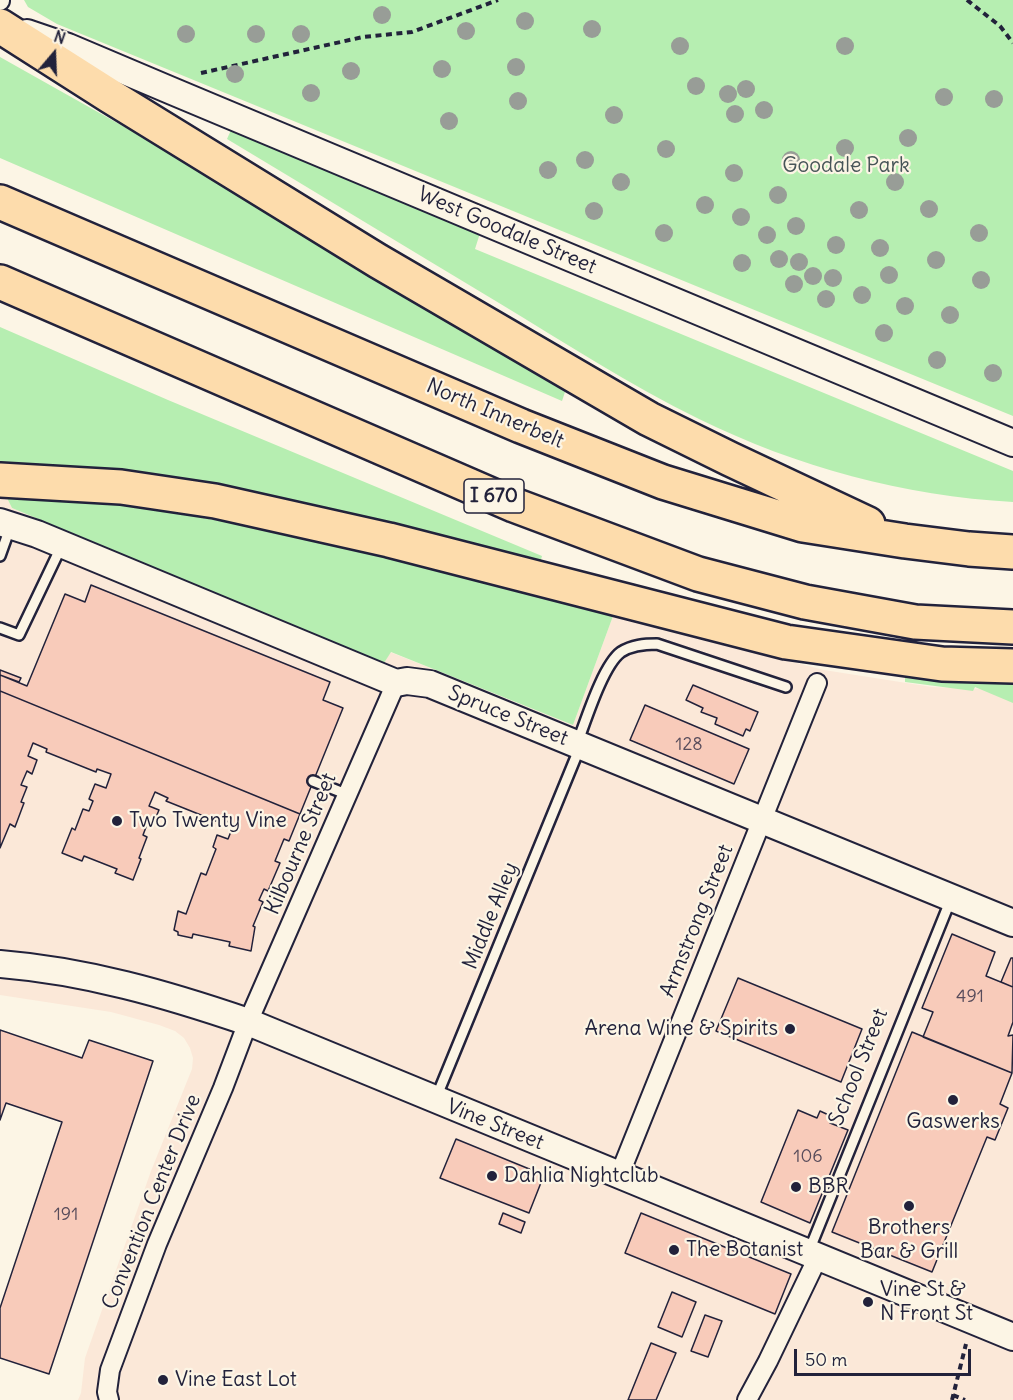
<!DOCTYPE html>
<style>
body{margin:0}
#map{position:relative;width:1013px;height:1400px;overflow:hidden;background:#fcf5e5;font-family:Delius,sans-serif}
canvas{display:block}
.north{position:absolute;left:24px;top:24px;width:60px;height:60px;-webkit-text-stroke:4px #fcf5e5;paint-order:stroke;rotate:19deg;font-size:16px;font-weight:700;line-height:24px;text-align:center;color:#22223b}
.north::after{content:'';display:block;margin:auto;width:21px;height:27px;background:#22223b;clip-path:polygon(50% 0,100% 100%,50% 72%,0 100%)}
.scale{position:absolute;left:794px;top:1349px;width:177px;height:27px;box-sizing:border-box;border:3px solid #22223b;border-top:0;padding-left:8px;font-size:18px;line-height:21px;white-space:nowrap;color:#22223b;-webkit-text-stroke:4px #fcf5e5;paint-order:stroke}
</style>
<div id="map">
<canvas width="1013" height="1400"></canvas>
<div class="north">N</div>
<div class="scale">50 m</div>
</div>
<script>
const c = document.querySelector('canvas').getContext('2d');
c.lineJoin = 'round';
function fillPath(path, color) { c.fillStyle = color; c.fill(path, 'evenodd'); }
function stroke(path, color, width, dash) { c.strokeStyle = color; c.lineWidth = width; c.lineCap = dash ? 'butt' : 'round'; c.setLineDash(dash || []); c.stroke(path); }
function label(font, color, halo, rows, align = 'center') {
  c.font = font + ' Delius,sans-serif'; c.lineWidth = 4.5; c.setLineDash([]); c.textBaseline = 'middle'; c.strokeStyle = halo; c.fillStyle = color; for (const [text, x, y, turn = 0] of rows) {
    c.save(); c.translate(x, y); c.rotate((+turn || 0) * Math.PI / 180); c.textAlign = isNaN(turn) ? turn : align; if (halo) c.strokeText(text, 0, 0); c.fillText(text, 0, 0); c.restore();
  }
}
const built = new Path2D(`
 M0 494 6 496 12 508 384 663 390 652 573 725 613 616 824 670 932 687 1013 690V1400H78L81 1393 85 1358 151 1171 192 1069 193 1058 190 1048 184 1038 175 1031 159 1025 111 1012 0 995Z`);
const green = new Path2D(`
 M24 0H1013V416L57 24 28 7Z
 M0 57 144 138 565 392 562 401 0 158Z
 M231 130 481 230 475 249 1013 471V502C904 496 797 467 699 419 630 385 565 343 499 303 408 248 318 194 227 139Z
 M0 327 168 400 542 556 540 563 139 477 0 462Z
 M6 496C39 498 73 499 106 503 278 525 446 572 613 616L573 725 391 652 384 663 12 508Z
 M905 678 1013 684V703L975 687 973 691 905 682Z`);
const building = new Path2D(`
 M91 585 330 682 323 700 343 708 300 814 0 691V675L27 686 65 594 85 602Z
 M0 670 21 678 19 682 0 675Z
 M693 685 758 712 750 731 746 729 743 736 715 724 717 718 701 712 703 708 686 700Z
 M0 691 300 814 289 841 284 839 275 861 280 863 268 891 264 889 259 900 263 902 253 926 255 927 251 951 229 946 230 942 193 934 192 938 178 935V932L174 930 178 911 186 914 201 873 206 875 216 849 213 847 217 835 228 839 234 824 218 818 216 821 166 801 168 798 155 792 149 806 159 810 153 824 148 822 143 835 147 837 139 858 141 859 133 880 115 873 117 869 84 856 82 861 62 853 72 828 75 830 83 809 89 811 93 801 89 799 95 784 106 788 111 774 97 769 96 772 46 752 47 749 33 743 28 756 37 760 32 774 27 771 21 785 27 787 21 802 24 803 15 827 10 824 0 848Z
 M645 705 749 749 734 784 630 740Z
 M952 934 995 952 986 976 1013 987V1022L1008 1036 1013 1035 1012 1073 923 1037 933 1012 922 1008Z
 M1011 958H1013V987L1001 982Z
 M738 978 862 1029 841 1082 716 1031Z
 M0 1030 82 1058 89 1040 153 1061 49 1374 0 1358V1308L62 1122 6 1103 0 1120Z
 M912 1032 1012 1073 1000 1104 1008 1108 995 1140 987 1137 932 1272 832 1232Z
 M798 1110 817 1118 820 1111 833 1117 830 1123 848 1130 810 1223 761 1202Z
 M456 1139 544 1175 529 1213 440 1178Z
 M503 1213 525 1222 521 1233 499 1224Z
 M641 1213 791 1274 775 1314 625 1253Z
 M672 1292 696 1302 682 1337 658 1327Z
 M705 1315 722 1321 708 1357 691 1351Z
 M651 1343 676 1353 656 1400H628Z`);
const path = new Path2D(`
 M967 0 1000 26 1013 43
 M201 73 363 37 412 32 498 0
 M953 1395 965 1400
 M952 1400 966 1344`);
const lane = new Path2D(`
 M0 556 10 528
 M0 628 19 635 62 545
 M578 741C586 720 603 665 621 652 632 645 644 644 657 644L786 687
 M313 781 346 794
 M436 1098 580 747
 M809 1251 951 899`);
const street = new Path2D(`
 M0 1V0
 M619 1176 817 683
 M109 1400 107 1392 110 1370 157 1244 223 1088 248 1022 396 683
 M747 1400 768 1361 818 1257`);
const secondary = new Path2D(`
 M27 33 68 47 172 91 1013 443
 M0 522 37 534 396 683 407 681 430 684 1013 923
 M0 964C86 971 166 994 248 1022L1013 1337`);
const highway = new Path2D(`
 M0 26 110 96 378 261 649 419 730 459 868 524
 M0 202 521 426 663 482 803 525 905 541 969 549 1013 552
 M0 282 514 505 698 574 805 602 915 622 1013 627
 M0 480 121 487 215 501 389 540 786 642 942 664 1013 666`);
const trees = [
 [382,15],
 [525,21],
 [592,29],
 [466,31],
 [186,34],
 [256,34],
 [301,34],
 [680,46],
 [845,46],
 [516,67],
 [442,69],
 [351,71],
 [235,74],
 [696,86],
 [746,89],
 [311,93],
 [728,94],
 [944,97],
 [994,99],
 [518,101],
 [764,110],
 [735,114],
 [614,115],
 [449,121],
 [908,138],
 [845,148],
 [666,149],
 [585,160],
 [791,160],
 [548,170],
 [734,173],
 [621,182],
 [895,182],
 [778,195],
 [705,205],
 [929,209],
 [859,210],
 [594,211],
 [741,217],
 [796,226],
 [664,233],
 [979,233],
 [767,235],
 [836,245],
 [880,248],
 [779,259],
 [936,260],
 [799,262],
 [742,263],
 [889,275],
 [813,276],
 [833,278],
 [981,280],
 [794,284],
 [862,295],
 [826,299],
 [905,306],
 [950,315],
 [884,333],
 [937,360],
 [993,373]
];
const markers = [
 [117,821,6,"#22223b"],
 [790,1029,6,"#22223b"],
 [953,1100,6,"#22223b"],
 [492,1176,6,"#22223b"],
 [796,1187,6,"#22223b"],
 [909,1206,6,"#22223b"],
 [674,1250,6,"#22223b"],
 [868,1302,6,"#22223b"],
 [163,1380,6,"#22223b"]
];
const numberNames = [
 ["128",689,745],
 ["491",970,997],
 ["106",808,1157],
 ["191",66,1215]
];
const shields = [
 [494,496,60]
];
const shieldNames = [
 ["I 670",494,496]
];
const parkNames = [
 ["Goodale Park",846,166]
];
const streetNames = [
 ["West Goodale Street",507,231,23],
 ["North Innerbelt",495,414,23],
 ["Spruce Street",508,716,22],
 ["Kilbourne Street",301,844,-67],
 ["Middle Alley",491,916,-68],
 ["Armstrong Street",697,921,-68],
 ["School Street",859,1067,-68],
 ["Vine Street",495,1125,22],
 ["Convention Center Drive",152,1202,-68]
];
const poiNames = [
 ["Two Twenty Vine",129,821],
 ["Arena Wine & Spirits",778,1029,"right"],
 ["Gaswerks",953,1122,"center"],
 ["Dahlia Nightclub",504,1176],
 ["BBR",808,1187],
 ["Brothers",909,1228,"center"],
 ["Bar & Grill",909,1252,"center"],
 ["The Botanist",686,1250],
 ["Vine St &",880,1290],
 ["N Front St",880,1314],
 ["Vine East Lot",175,1380]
];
fillPath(built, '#fbe8d8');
fillPath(green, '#b6eeb1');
fillPath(building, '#f8cbba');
stroke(building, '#22223b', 1.5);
stroke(lane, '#22223b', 14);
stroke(street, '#22223b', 22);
stroke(secondary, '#22223b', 30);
stroke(highway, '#22223b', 38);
stroke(path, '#22223b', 4, [6, 4.5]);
stroke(lane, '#fcf5e5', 9);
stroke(street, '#fcf5e5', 18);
stroke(secondary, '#fcf5e5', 26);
stroke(highway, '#fddcac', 33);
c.fillStyle = '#989d97';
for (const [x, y] of trees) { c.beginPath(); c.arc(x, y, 9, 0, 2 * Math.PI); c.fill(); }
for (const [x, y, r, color] of markers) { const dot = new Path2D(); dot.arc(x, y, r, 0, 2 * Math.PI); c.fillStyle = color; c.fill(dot); stroke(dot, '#fcf5e5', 2); }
label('18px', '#584c5b', null, numberNames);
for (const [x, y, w] of shields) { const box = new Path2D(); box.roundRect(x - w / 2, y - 17, w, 34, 4.5); c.fillStyle = '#fcf5e5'; c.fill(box); stroke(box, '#22223b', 1.5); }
label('bold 20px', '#22223b', null, shieldNames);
label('21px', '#475558', '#fcf5e5', parkNames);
label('21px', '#22223b', '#fcf5e5', streetNames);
label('21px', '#22223b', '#fcf5e5', poiNames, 'left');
</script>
